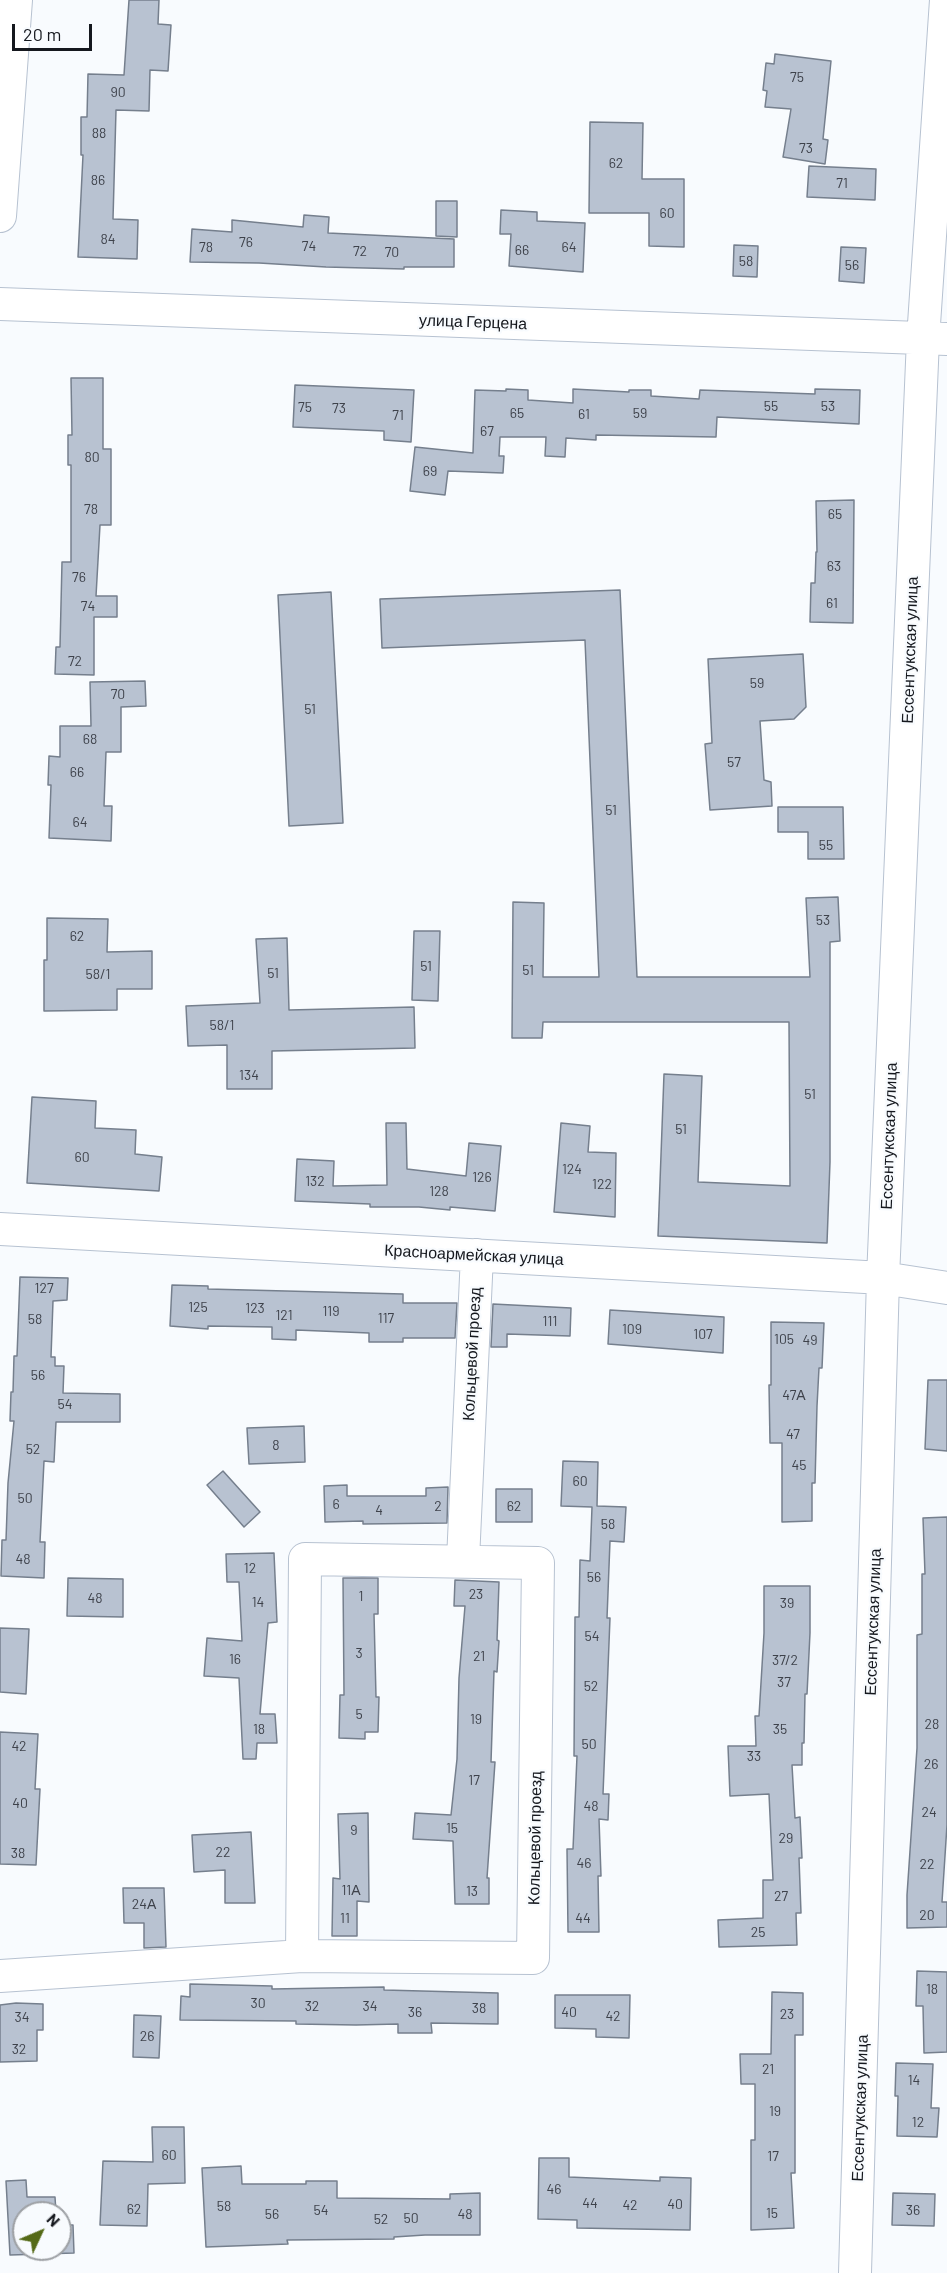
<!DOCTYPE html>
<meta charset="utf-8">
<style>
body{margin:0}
#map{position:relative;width:947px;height:2273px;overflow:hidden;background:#f8fbfe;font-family:Barlow,sans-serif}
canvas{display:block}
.north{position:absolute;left:12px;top:2201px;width:60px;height:60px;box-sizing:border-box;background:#f8fbfe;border:2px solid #9da0a4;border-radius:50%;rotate:46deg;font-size:16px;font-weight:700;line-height:24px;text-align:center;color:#15181e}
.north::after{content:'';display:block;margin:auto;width:21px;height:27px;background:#556a17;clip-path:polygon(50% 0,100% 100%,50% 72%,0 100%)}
.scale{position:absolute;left:12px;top:24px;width:80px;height:27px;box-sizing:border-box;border:3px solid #15181e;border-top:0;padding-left:8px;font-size:18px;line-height:21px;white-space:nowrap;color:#15181e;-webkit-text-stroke:4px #f8fbfe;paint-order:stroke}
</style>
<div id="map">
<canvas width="947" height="2273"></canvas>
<div class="north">N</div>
<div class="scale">20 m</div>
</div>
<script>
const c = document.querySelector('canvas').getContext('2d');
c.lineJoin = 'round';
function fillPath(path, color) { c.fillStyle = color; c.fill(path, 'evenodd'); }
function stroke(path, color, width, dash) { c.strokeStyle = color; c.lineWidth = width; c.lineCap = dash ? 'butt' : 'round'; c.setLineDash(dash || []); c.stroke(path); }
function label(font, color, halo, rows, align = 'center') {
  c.font = font + ' Barlow,sans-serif'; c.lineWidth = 4.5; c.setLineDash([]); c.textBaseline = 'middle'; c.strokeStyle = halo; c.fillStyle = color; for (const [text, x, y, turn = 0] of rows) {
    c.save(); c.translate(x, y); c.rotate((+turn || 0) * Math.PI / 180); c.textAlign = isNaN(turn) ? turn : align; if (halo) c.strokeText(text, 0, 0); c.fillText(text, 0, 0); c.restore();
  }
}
const building = new Path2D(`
 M129 0H159L158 24 171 25 168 71 150 70 149 111 116 110 113 219 138 220 137 259 78 257 83 155H81V117H87L88 74 124 75Z
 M775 54 831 61 823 139 828 140 825 164 783 157 791 109 765 107 767 91 763 90 766 63 774 64Z
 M590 122 643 123 642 179H684V247L649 246V213H589Z
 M809 166 876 169 875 200 807 197Z
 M436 201H457V237L436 236Z
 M501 210 537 212V221L585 223 583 272 509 266 511 234H500Z
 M304 215 329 217 328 233 454 239V267H404V269L326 267 259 263 190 262 192 229 232 232V220L303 227Z
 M734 245 758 246 757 277 733 276Z
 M841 247 866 248 864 283 839 281Z
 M71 378H103V449H111V525H100L96 596H117V617H94V675L55 674 56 647H60L62 562H71V465H68V435H72Z
 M295 385 414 390 411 442 384 440V431L293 427Z
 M506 389 528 390V400L573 403V389L629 392V390H651V396L699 399 700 390 815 394V389L860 390 859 424 717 417 716 437 596 435V440L566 438 565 457 545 456 546 437H500L499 456H504L503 473 448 471 445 495 410 491 415 447 473 453 475 390 506 391Z
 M854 500 853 623 810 622 811 583H815L816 552H817L816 501Z
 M620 590 637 977H810L806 898 838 897 840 941 830 942V1162L827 1243 658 1236 664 1074 702 1076 698 1182 790 1186 789 1022H543L542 1038H512L513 902 544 903 543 977H599L585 640 382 648 380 599Z
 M331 592 343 823 289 826 278 595Z
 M803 654 806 707 794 719 760 721 764 780 771 782 772 806 710 810 705 744 712 743 708 659Z
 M145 681 146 706 121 707V752H106L104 806H112L111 841 49 838 51 785H48L49 756 60 757V726H91L90 682Z
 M778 807H843L844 859H808V832H778Z
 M47 918 108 919 107 952 152 951V989H117V1010L44 1011V960H47Z
 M414 931H440L438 1001 412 1000Z
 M287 938 289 1010 414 1007 415 1048 272 1051V1089H227V1045L188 1046 186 1006 260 1003 256 939Z
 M32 1097 96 1101 95 1128 136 1130 135 1154 162 1157 159 1191 27 1183Z
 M386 1123H406L407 1169 466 1176 469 1143 501 1146 495 1211 450 1207V1210L419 1207H370V1204L295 1201 297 1159 334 1161 333 1186 387 1185Z
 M561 1123 590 1126 588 1152 616 1153 615 1217 554 1212Z
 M20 1277 68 1278 67 1300 53 1301 51 1357H55V1366H64L63 1393 120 1394V1422H56L54 1462 44 1461 40 1542H45L44 1578 1 1576 2 1540H6L8 1483 14 1421H10L11 1392H13L14 1356H17Z
 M172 1285 208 1286V1289L403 1294V1303H457L455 1338H403V1342H369V1333L296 1330V1340L272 1339V1327L208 1326V1329L170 1326Z
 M493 1304 571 1308 570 1336 507 1334V1347H491Z
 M610 1310 724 1317 723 1353 608 1344Z
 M771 1322 824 1323 822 1368H819L817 1406 815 1483H812V1521L782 1522V1443H770L769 1385H771Z
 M928 1380H947V1451L925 1449Z
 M304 1426 305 1462 249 1464 247 1428Z
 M563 1461 598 1462 597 1506 626 1507 624 1542 610 1541 607 1618H610L603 1794H609L608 1820 599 1819 601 1876H598L599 1932H568L567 1849H573L577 1756H574L575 1617H579L580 1560 590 1561 592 1507 561 1506Z
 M223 1471 260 1512 244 1527 207 1485Z
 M347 1485V1496H426V1488L448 1487 447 1523 363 1524V1521L325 1522 324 1486Z
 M496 1489H532V1522H496Z
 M947 1517V1825L942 1902H947V1927L907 1928V1895L917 1748V1635L922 1634V1574H925L923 1518Z
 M274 1553 277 1622 268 1623 260 1714H275L277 1743H257L256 1759H243L239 1678 204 1676 207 1638 242 1641 239 1582H227L226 1554Z
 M68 1578 123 1579V1617L67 1616Z
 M343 1578H378V1614H374L376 1697H379L378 1732H365V1739L339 1738 340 1695H344Z
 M455 1580 499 1582 497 1640 499 1641 497 1672 494 1671 491 1762H495L487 1878H489V1904H455L453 1841 413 1839 415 1813 451 1815 457 1759 459 1678 465 1606H454Z
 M764 1586H810V1633L807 1694H805L804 1743H802V1765H792L795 1818 800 1817 802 1858H799L801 1913H796L797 1945 719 1947 718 1920 763 1918V1880H773L769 1794 730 1796 728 1746H756L755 1716H759L764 1633Z
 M0 1628 29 1629 26 1694 0 1692Z
 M0 1732 38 1734 35 1789H40L36 1865 0 1864Z
 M368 1813 369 1902 357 1901V1936H332L333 1878 340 1879 338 1814Z
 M251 1832 255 1903H225V1870L194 1872 192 1835Z
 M123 1888H164L166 1947 144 1948V1923H124Z
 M917 1971 947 1972V2052L924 2053 923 2006H916Z
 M190 1984 272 1986V1989L384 1987V1990L498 1993V2024L431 2023 432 2033H398V2024L356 2025 296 2024V2021L180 2020 181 1996 190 1997Z
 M772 1992 803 1993V2035H795V2173H791L794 2228 751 2230V2140H755V2084H741L740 2054H771Z
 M555 1995H630L629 2038 596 2037V2029L555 2028Z
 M16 2003 43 2004V2030H37V2061L0 2062V2005Z
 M134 2015 161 2016 159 2058 133 2057Z
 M896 2063 933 2064 931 2108H939L937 2137 897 2136 898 2096H895Z
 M152 2127H184L185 2183 148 2184 147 2226 100 2225 103 2161 153 2162Z
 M539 2158H569V2177L660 2181V2177L691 2178 690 2230 577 2228V2220L538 2219Z
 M241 2166 242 2184H306V2181H337V2198L450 2199V2194L480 2193V2235H425L394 2237V2239L287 2240 288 2244 206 2247 202 2168Z
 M26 2180 27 2197H55L56 2213H24V2249H60V2225H73L74 2253 10 2255 6 2181Z
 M893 2193 935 2194 934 2226 892 2225Z`);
const minor = new Path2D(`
 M0 216 16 0
 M0 304 947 339
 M0 1229 883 1278 947 1288
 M463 1560 477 1255
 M0 1976 302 1956 305 1559 538 1563 533 1958 302 1956
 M855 2273 883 1278 923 339 946 0`);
const numberNames = [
 ["75",797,77],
 ["90",118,92],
 ["88",99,133],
 ["73",806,148],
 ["62",616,163],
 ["86",98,180],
 ["71",842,183],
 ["60",667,213],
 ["84",108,239],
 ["76",246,242],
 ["74",309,246],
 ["78",206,247],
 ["64",569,247],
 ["66",522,250],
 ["72",360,251],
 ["70",392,252],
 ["58",746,261],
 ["56",852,265],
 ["55",771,406],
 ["53",828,406],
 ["75",305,407],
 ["73",339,408],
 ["65",517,413],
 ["59",640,413],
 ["61",584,414],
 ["71",398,415],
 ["67",487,431],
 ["80",92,457],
 ["69",430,471],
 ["78",91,509],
 ["65",835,514],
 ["63",834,566],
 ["76",79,577],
 ["61",832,603],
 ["74",88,606],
 ["72",75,661],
 ["59",757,683],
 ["70",118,694],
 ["51",310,709],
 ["68",90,739],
 ["57",734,762],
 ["66",77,772],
 ["51",611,810],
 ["64",80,822],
 ["55",826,845],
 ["53",823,920],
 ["62",77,936],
 ["51",426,966],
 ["51",528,970],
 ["51",273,973],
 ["58/1",98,974],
 ["58/1",222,1025],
 ["134",249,1075],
 ["51",810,1094],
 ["51",681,1129],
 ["60",82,1157],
 ["124",572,1169],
 ["126",482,1177],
 ["132",315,1181],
 ["122",602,1184],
 ["128",439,1191],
 ["127",44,1288],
 ["125",198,1307],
 ["123",255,1308],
 ["119",331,1311],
 ["121",284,1315],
 ["117",386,1318],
 ["58",35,1319],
 ["111",550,1321],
 ["109",632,1329],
 ["107",703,1334],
 ["105",784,1339],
 ["49",810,1340],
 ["56",38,1375],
 ["47А",794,1395],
 ["54",65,1404],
 ["47",793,1434],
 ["8",276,1445],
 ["52",33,1449],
 ["45",799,1465],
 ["60",580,1481],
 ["50",25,1498],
 ["6",336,1504],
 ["2",438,1506],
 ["62",514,1506],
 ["4",379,1510],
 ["58",608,1524],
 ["48",23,1559],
 ["12",250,1568],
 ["56",594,1577],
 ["23",476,1594],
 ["1",361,1596],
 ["48",95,1598],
 ["14",258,1602],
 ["39",787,1603],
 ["54",592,1636],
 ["3",359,1653],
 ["21",479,1656],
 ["16",235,1659],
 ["37/2",785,1660],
 ["37",784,1682],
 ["52",591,1686],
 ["5",359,1714],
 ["19",476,1719],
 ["28",932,1724],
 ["18",259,1729],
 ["35",780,1729],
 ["50",589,1744],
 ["42",19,1746],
 ["33",754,1756],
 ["26",931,1764],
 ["17",474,1780],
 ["40",20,1803],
 ["48",591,1806],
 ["24",929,1812],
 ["15",452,1828],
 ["9",354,1830],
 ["29",786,1838],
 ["22",223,1852],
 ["38",18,1853],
 ["46",584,1863],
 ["22",927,1864],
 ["11А",351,1890],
 ["13",472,1891],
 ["27",781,1896],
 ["24А",144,1904],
 ["20",927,1915],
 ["11",345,1918],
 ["44",583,1918],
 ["25",758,1932],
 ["18",932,1989],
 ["30",258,2003],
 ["32",312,2006],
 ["34",370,2006],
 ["38",479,2008],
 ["36",415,2012],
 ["40",569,2012],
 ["23",787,2014],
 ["42",613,2016],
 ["34",22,2017],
 ["26",147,2036],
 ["32",19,2049],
 ["21",768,2069],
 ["14",914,2080],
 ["19",775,2111],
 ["12",918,2122],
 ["60",169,2155],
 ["17",773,2156],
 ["46",554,2189],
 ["44",590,2203],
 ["40",675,2204],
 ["42",630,2205],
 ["58",224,2206],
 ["62",134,2209],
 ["54",321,2210],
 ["36",913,2210],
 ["15",772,2213],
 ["56",272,2214],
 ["48",465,2214],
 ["50",411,2218],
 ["52",381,2219]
];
const streetNames = [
 ["улица Герцена",473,322,2],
 ["Ессентукская улица",910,650,-88],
 ["Ессентукская улица",889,1136,-88],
 ["Красноармейская улица",474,1255,3],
 ["Кольцевой проезд",472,1354,-87],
 ["Ессентукская улица",873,1622,-88],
 ["Кольцевой проезд",535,1838,-89],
 ["Ессентукская улица",860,2108,-88]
];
fillPath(building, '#b8c2d1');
stroke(building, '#757f8d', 1.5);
stroke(minor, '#b7c2d1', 34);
stroke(minor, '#fff', 32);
label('14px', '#3e424b', null, numberNames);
label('16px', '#15181e', '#f8fbfe', streetNames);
</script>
